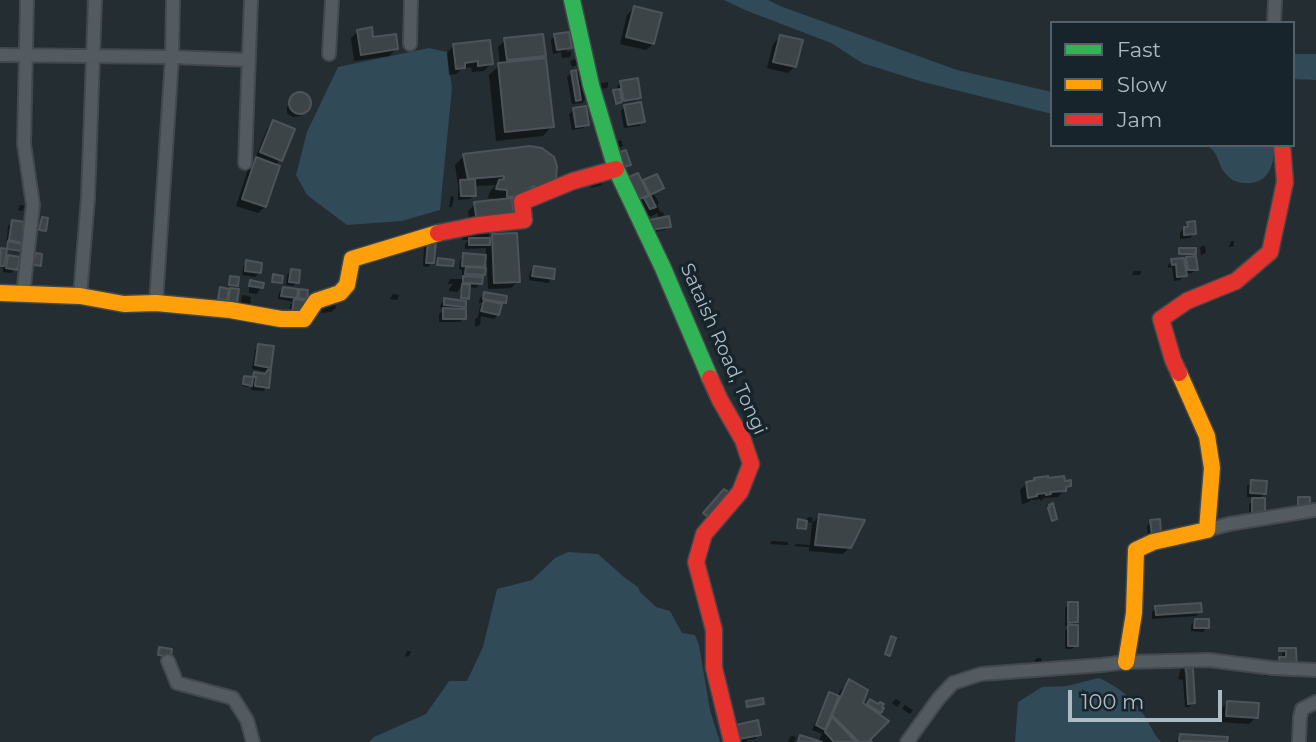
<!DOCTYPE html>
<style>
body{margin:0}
#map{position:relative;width:1316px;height:742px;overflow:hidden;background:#242d31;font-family:Montserrat,sans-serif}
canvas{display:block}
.legend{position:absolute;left:1050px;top:21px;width:245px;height:126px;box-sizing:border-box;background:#18242b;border:2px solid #546068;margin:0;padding:9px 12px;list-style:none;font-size:21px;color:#adbbc4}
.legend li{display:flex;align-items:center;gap:14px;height:35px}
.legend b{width:35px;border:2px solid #546068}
.scale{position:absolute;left:1068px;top:690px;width:154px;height:32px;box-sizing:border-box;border:4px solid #adbbc4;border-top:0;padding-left:9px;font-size:21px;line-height:24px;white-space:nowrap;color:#adbbc4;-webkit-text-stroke:5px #18242b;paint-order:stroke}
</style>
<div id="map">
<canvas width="1316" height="742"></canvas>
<ul class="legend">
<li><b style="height:9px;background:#30b455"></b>Fast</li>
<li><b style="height:9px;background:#ff9f0a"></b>Slow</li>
<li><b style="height:9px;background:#e5322d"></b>Jam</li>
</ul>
<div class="scale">100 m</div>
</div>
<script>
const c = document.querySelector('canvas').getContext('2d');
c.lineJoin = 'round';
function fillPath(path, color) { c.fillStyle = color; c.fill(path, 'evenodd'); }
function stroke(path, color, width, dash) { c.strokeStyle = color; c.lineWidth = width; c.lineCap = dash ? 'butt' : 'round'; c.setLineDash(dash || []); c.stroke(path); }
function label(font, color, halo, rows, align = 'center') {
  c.font = font + ' Montserrat,sans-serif'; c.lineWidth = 7; c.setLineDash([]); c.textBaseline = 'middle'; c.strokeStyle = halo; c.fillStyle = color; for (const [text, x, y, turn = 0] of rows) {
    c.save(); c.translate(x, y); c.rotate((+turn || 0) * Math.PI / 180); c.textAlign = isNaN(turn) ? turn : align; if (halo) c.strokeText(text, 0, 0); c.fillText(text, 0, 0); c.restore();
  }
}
const water = new Path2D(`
 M724 0H768L780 6 957 70 1052 92V114L923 82 862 63 831 43 745 10Z
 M429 48 447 52 452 88 440 210 402 221 347 225 307 195 296 175 307 132 338 67Z
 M1293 54H1316V80L1293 79Z
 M1207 145H1274C1275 165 1268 185 1245 183 1239 183 1233 181 1229 177 1220 170 1220 162 1215 153 1213 150 1210 148 1207 145Z
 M568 552 598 554 625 578 638 587 640 592 656 607 670 611 682 633 695 635 699 645 710 710 720 742H369L374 737 426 714 449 681H467L483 647 497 589 532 580 555 558Z
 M1099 678C1119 687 1134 699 1146 718 1151 726 1154 735 1161 742H1015L1018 702 1042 687 1067 686Z`);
const shadow = new Path2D(`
 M634 8 653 44 646 50 620 44 627 15Z
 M1250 21H1268V23H1248Z
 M358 31 372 39 396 49 389 56 354 61 351 38Z
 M555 36 570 48 565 52 571 51V55L570 57 562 58 561 52 553 54 551 40Z
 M780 37 795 66 788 73 767 68 773 44Z
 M505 40 544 55 539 60 552 126 543 136 496 141 489 75 500 65 498 47Z
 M453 46 491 64 484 71 472 72 471 67 462 69 456 74 449 75 447 53Z
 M578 58 579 64 572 67 570 61Z
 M582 70 586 98 582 103 572 104 567 77 572 72Z
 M608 82V87L606 88 600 89 599 85 601 83Z
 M621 82 639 97 635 101 614 104 613 94 618 91 617 87Z
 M303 94 308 99 309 105 300 116 293 117 287 113V107L296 95Z
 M625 107 643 121 639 126 624 128 621 111Z
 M574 110 587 124 583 128 572 130 569 114Z
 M274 122 280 160 275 165 278 167 265 207 258 213 236 206 249 166 256 159H255L267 129Z
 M621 140 623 146 616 149 615 142Z
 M464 156 554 180 525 193 511 204 489 231V240L493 236 518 281 511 288 488 289 487 264H484V275L481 277 480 283 476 288 468 287 467 298 465 300 464 306 460 310 464 318 460 322H439V314L445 309 440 308 441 304 445 300 460 302 461 287 457 292 449 291V289L453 284H448L450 279H462V270L459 269 460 260 464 255 486 257V248L465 249V244L470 240H462V236L471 231 468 211 475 204 501 200 488 198 490 191 496 185 474 186V195L470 199 458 200V185L455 165Z
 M656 176 661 188 654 194 659 203 657 205 661 213 663 212 664 215 659 219 657 213 650 217V215L645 220 622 185 641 183Z
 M600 178 602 185 591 188 590 182Z
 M451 196 454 197 452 207H449Z
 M20 205 25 206 22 211 18 210Z
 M13 222 20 242 17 245 19 251 17 252 6 250 8 226Z
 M1188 223 1194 234 1190 238 1180 239V233Z
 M645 226H669L665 230 646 233Z
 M1231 241H1234V246L1229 247Z
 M429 242 432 262 428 267 423 266 424 247Z
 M1202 246H1205L1206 253 1201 255 1200 248Z
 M2 250 3 263 9 257 16 269 11 273 3 272V268L0 267V252Z
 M1180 250 1194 253 1189 258 1196 269 1192 273 1185 274 1180 280 1174 281 1172 267 1168 268V265L1172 261 1183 262 1190 255H1178Z
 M247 262 259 273 255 277 242 275 243 267Z
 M534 268 552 278 548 283 529 280 530 272Z
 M291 271 297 282 293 286 286 285 287 275Z
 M1134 271H1141V273L1139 275H1132Z
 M231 278 236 286 232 290 235 308 218 301 221 289 226 295 234 287 228 286Z
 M250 282 261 287 257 294 249 293V284Z
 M283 289 296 295 300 290 305 298 289 317 290 305 294 302 278 299 279 293Z
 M485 293 504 302 499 307 498 314 494 319 481 316 480 325 475 327V319L478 317 480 306 483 303H479L480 298Z
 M393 294 399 295 397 300 390 299Z
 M242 295 251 297 249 310H239Z
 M335 301 336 308 331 312 321 313 320 307Z
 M259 346 269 367 265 371 269 372 267 387 263 391 251 390 252 383 248 387 242 386 245 378H250L255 374 265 375 268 372 252 369 255 350Z
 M1035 479 1063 483 1069 485 1058 497 1044 498 1040 501V499L1031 500 1029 502 1022 504 1020 490 1027 483H1032Z
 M1252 482 1264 494 1258 500H1263L1249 519V504L1256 498 1247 497V486Z
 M819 516 850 547 843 554 809 551V547L794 546 796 544 810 545 812 523Z
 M808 517 813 518 812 523 806 521Z
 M1151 522 1159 533 1148 538 1147 526Z
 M772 541 788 542V544L787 545 770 544Z
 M1069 604 1076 622 1071 627 1076 645 1072 649H1065V631L1070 626H1065V608Z
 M1156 608 1200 612 1196 616 1152 619V612Z
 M1195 621 1207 627 1203 632 1191 631V625Z
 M1286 650H1294L1283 675 1282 676H1264L1266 672 1282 659V654Z
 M407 651H411L410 655 405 657Z
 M1037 658H1041L1042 664 1035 666V660Z
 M1181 668H1184V673L1187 670 1193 703 1189 707H1185L1183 680 1178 679Z
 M850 682 861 704 866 707 870 701 880 712 877 715 867 740 869 742H818L822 734 812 730 826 699 830 694 837 697 840 691Z
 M896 699 901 702 897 707 892 703Z
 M1227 703 1256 717 1249 724 1220 722V710Z
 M905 705 913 710 910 714 902 709Z
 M733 731 759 734 755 739 747 740V742H739Z
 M791 736 796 737 794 742H788Z
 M1181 736 1226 739V742H1176Z`);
const building = new Path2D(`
 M634 6 662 13 654 44 626 37Z
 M372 27 373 37 396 34 398 49 361 55 357 30Z
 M569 32 572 48 557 50 554 34Z
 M543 34 546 56 507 60 504 38Z
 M780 35 803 40 796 67 773 62Z
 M490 40 493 64 478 66V61L465 63V68L456 69 453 44Z
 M546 58 554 127 505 132 498 63Z
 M576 70 581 100 576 101 571 71Z
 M638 78 641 98 624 101 620 81Z
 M620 89 622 102 616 104 613 90Z
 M289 103a11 11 0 1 1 22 0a11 11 0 1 1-22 0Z
 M641 102 645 122 628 125 624 105Z
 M586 106 589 125 576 127 573 108Z
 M273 120 295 129 282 161 260 152Z
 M530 146 542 148 554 157 557 166 556 180 536 195 534 186 519 197 513 199V197H507V190L496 189 499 180 504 179V176L468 179 463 154Z
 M626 150 631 165 624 167 620 152Z
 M256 157 280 166 266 207 242 199Z
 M638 173 649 195 635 201 625 179Z
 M657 174 664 188 650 195 643 180Z
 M475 179 476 196H461L460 180Z
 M650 195 656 207 650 209 644 198Z
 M512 198 514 219 477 223 474 202Z
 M669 216 671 227 650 230 649 220Z
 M42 217 48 218 46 231 39 230Z
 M12 220 25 222 22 243 9 240Z
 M1195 221 1196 234 1184 235V227H1188L1187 222Z
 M517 233 520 282 494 283 492 234Z
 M469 238H490V245H469Z
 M8 241 22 244 21 251 7 249Z
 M428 241H436L434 263H426Z
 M1 248 7 249 4 266H0Z
 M1179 248H1196V254H1179Z
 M36 253 42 254 41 266 28 264 29 256 35 257Z
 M463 253 486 255 485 267 462 266Z
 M8 255 20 257 17 270 6 268Z
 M1196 256 1198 270H1188L1186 257Z
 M438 258 454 260 453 266 437 265Z
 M1184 258 1187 276 1177 277 1176 264 1172 265 1171 259Z
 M246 260 262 263 261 273 245 271Z
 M534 266 555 269 554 279 532 276Z
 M466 267 486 268 485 275 465 274Z
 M291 269 300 270 299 283 289 282Z
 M273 274 283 276 282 283 272 282Z
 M230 276 239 277 238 286 229 285Z
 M463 276 483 277 482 284 463 283Z
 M250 280 264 283 263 288 249 286Z
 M462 284 470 285 469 299 461 298Z
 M220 287 229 289 227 301 218 299Z
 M283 287 298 289 297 298 281 296Z
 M230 288 239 289 236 309 228 308Z
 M300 289 308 290 307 299 298 298Z
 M484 292 507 296 506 303 483 299Z
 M444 298 466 301V307L444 305Z
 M294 299 308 301 306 315 292 313Z
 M484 300 502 304 499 315 481 311Z
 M443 308 466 309V319H443Z
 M258 344 274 346 271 368 255 365Z
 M268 370H271L269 388 255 386 256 377H253L254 372 265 374Z
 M244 376 253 377 252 386 243 384Z
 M1048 476V478L1064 476 1065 481 1071 480V486L1066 487V491L1050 492 1051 494 1046 495V493L1037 494V496L1028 498 1026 482 1035 480 1034 478Z
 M1251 480 1267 481 1266 494 1250 493Z
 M724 489 730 493 709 518 703 513Z
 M1298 497H1310V510L1298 511Z
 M1252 498H1265V515H1252Z
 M1053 503 1057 519 1052 521 1048 508 1050 507 1049 505Z
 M819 514 865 520 851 548 815 545Z
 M798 519 807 521 806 529 797 528Z
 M1160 519 1161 534 1152 535 1150 520Z
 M1068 602H1078V622L1068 623Z
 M1201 603 1202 612 1156 615 1155 606Z
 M1195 619H1209V628H1194Z
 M1068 625H1078V646H1068Z
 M891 636 896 638 890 656 885 654Z
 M159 647 172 649 171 657 158 655Z
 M1279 648H1296L1297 668 1280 665 1279 657H1286V651H1279Z
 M1186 668H1193L1195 703 1188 704Z
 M849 679 868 690 863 703 889 721 870 740 872 742H859L832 715Z
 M829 692 839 696 825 730 816 725Z
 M763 698 764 704 747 707 746 701Z
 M870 699 878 704 880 702 884 704 882 707 884 708 881 713 867 704Z
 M1227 701 1259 703 1258 718 1226 716Z
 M832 717 856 742H834L825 732Z
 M758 720 761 735 739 739 736 725Z
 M1180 734 1228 737 1227 742 1179 741Z
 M800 735 822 742H798Z`);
const street = new Path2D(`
 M1274 23 1275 0
 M410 44 411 0
 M329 54 332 0
 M0 55 172 57 249 60
 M245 163 251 0
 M23 295 33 205 24 144 27 0
 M80 296 88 198 95 0
 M156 303 172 57 173 0
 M1207 530 1229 524 1316 510
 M168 661 177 683 233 698 247 720 253 742
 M907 742 939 698 953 683 981 674 1102 665 1126 662 1209 660 1272 668 1316 670
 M1299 742 1300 717 1302 709 1316 702`);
const fast = new Path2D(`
 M572 0 591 85 616 169 663 268 710 378`);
const slow = new Path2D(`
 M0 293 80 296 124 304 156 303 230 310 281 319H304L316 301 340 293 347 285 352 259 438 233
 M1126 662 1134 613 1136 550 1153 542 1207 530 1212 468 1207 436 1179 373`);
const jam = new Path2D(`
 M438 233 478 225 524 220 522 202 573 181 616 169
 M1179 373 1173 360 1161 319 1187 301 1236 281 1270 252 1285 182 1282 145
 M710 378 720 400 743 440 751 464 740 492 704 534 696 562 714 630V668L732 742`);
const streetNames = [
 ["Sataish Road, Tongi",723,349,66]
];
fillPath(water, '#304a58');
fillPath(shadow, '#0007');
fillPath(building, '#3c4447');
stroke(building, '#4c545a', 2);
stroke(street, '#42484c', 16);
stroke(fast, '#42484c', 19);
stroke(slow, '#42484c', 19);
stroke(jam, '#42484c', 19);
stroke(street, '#545b60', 12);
stroke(fast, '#30b455', 16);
stroke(slow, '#ff9f0a', 16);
stroke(jam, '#e5322d', 16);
label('19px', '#adbbc4', '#18242b', streetNames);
</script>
